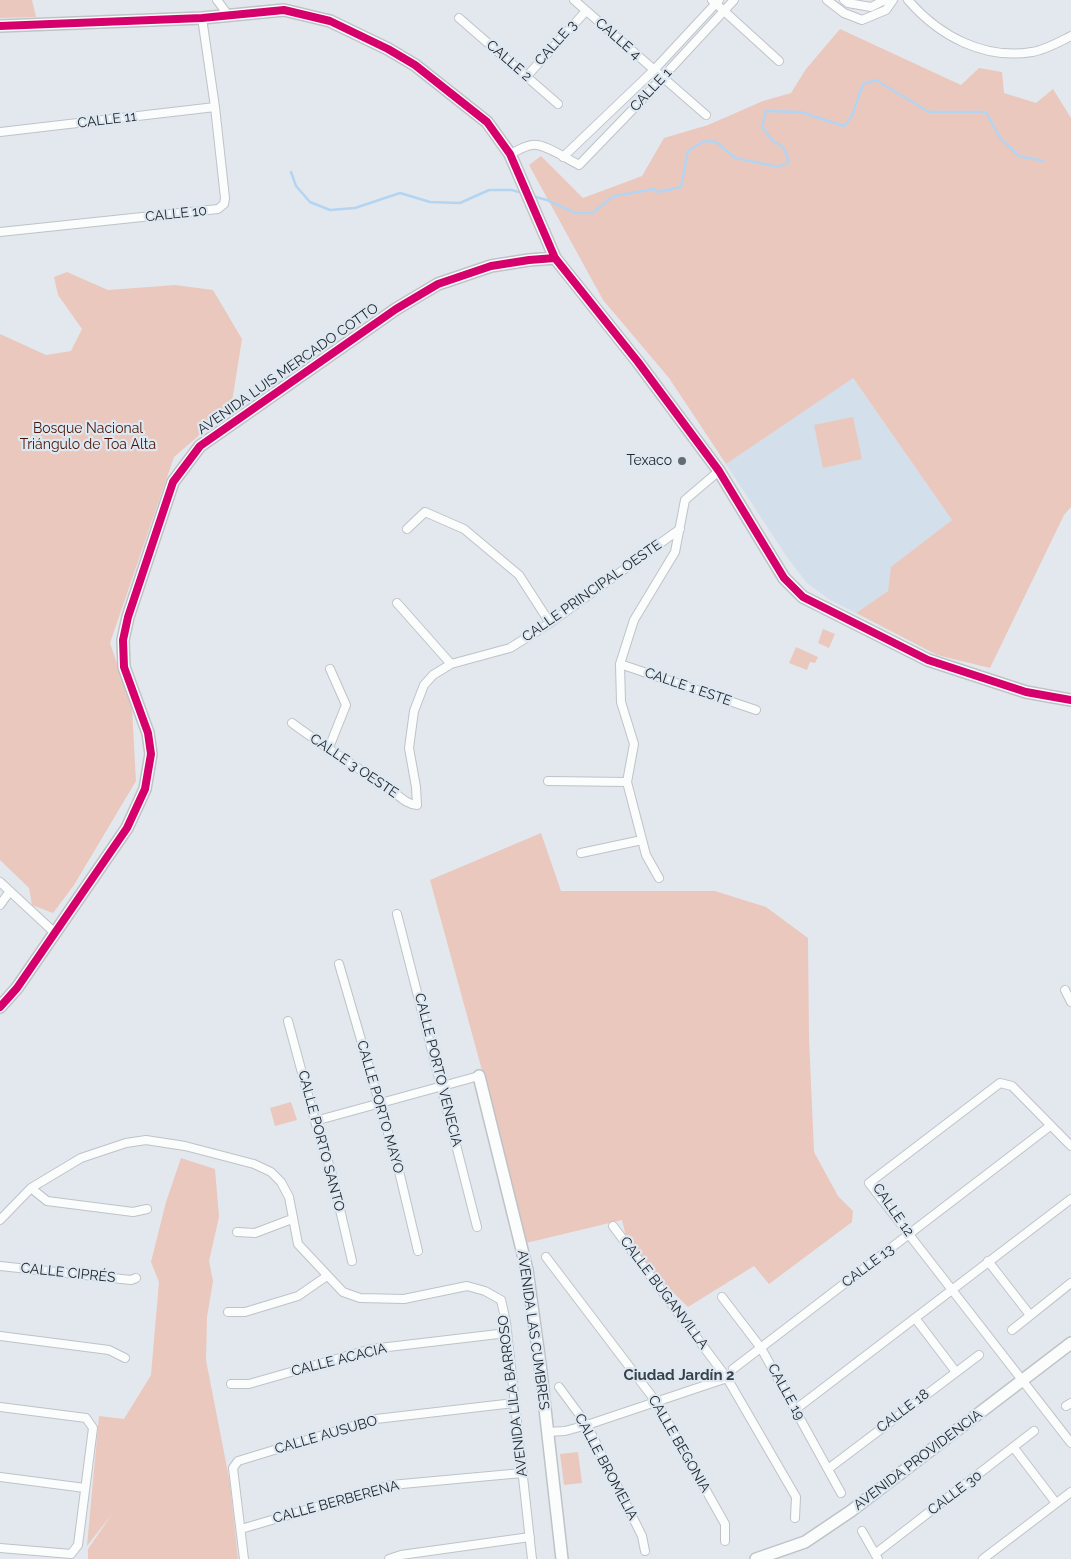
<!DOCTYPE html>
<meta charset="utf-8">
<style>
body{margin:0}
canvas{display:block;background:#e2e8ed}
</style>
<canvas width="1071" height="1559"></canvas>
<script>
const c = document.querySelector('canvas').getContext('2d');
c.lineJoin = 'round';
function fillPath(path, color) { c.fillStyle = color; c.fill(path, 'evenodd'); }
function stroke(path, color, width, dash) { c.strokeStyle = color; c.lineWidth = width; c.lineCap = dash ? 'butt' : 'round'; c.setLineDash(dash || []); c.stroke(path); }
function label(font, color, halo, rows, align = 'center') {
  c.font = font + ' Raleway,sans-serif'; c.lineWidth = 4.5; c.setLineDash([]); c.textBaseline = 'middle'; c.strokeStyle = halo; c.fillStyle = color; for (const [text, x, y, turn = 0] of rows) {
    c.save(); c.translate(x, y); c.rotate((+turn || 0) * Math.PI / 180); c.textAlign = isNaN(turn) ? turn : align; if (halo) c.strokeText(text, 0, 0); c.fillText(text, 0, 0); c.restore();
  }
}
const built = new Path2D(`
 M852 377 952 520 892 567 888 591 856 613 830 600 807 583 789 560 726 464Z`);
const green = new Path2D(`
 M0 0H32L36 17 0 18Z
 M840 29 961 85 979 68 1002 72 1004 93 1036 103 1053 89 1071 118V507L1064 515 990 668 937 655 856 613 888 591 891 567 952 520 853 378 726 464 669 378 603 300 529 165 541 156 583 198 642 176 664 138 708 125 763 101 791 93 806 69Z
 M67 272 108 290 175 285 213 290 242 339 231 408 174 457 110 643 132 708 136 781 74 885 53 913 32 905 29 888 0 860V334L46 355 71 351 82 329 58 295 54 277Z
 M853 417 862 459 823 468 814 425Z
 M823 629 835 634 829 648 818 643Z
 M796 647 818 657 815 663 810 662 807 670 789 663Z
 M541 833 561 891H715L766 907 808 938 809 1038 814 1152 838 1196 853 1211 852 1222 769 1284 754 1266 688 1307 629 1249 622 1220 526 1243 483 1074 430 880Z
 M291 1102 297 1120 275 1126 270 1108Z
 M181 1158 215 1169 219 1217 209 1261 213 1281 207 1317 206 1360 230 1483 238 1559H88V1549L112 1514 87 1546 99 1416 124 1419 151 1375 159 1282 151 1262 166 1202Z
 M578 1452 582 1483 564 1485 560 1454Z`);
const stream = new Path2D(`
 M291 172 296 186 310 202 330 210 355 208 400 193 430 202 460 203 489 190H512L522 193
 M532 196 547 200 575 213H592L614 196 654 189 658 192 681 187 688 151 704 141 716 142 735 158 779 167 789 162 784 148 772 140 762 127 766 111 801 112 844 126 852 116 863 84 876 80 929 112H986L1000 138 1019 156 1044 161`);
const street = new Path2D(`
 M217 0 228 15
 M574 0 706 115
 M712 0 779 61
 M827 0 844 13 862 20 886 10 893 0
 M844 0 848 3 871 7 885 0
 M908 0C939 36 984 60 1032 52 1045 50 1059 42 1071 36
 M459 18 558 104
 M527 76 586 11
 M0 132 215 107
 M510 154C517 151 524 146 532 145 544 143 567 159 579 165L636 106 734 0
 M563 157 654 70 719 0
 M0 232 218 209 224 204 225 198 215 107 202 18
 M407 529 425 512 464 529 519 575 550 623
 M397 603 451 664
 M620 664 756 710
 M292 723C323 746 356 767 388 788 399 795 405 804 417 805L416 787 409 748 414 711 424 685 433 675 451 664 510 648 550 623 680 529
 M328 750 346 705 330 669
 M548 781 627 782
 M581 853 642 840
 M659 878 646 855 627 782 634 744 621 702 620 664 634 620 675 552 685 500 719 471
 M0 882 55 933
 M0 905 10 891
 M397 914 477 1227
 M339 964 398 1167 418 1251
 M1065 990 1071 1002
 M288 1021 315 1121 331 1171 352 1261
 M315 1121 479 1076
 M1071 1146 1012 1086 1000 1083 869 1183 1071 1443
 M31 1188 47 1201 133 1212 147 1209
 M0 1220 31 1188 81 1158 126 1143 146 1140 185 1146 254 1164 271 1172 281 1182 289 1197 298 1244 343 1292 360 1298 404 1299 467 1286 485 1291 501 1300 506 1322 532 1559
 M613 1226 727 1378 796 1497 795 1518
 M237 1232 255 1233 292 1219
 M546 1257 657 1403 725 1524V1541
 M988 1261 1030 1315
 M0 1266 131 1280 136 1278
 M722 1297 761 1348 841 1493
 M228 1312H245L298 1296 327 1276
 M915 1318 956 1372
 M1012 1330 1071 1283
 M0 1336 109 1350 125 1358
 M733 1369 1050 1126
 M231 1384H249L371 1349 507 1333
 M559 1387 587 1425 642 1536 645 1551
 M1066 1406 1071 1403
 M0 1407 86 1418 93 1428 78 1545 71 1554 0 1548
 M796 1409 1071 1199
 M547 1432 565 1431 587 1425 727 1378
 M1014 1448 1056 1503
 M828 1469 979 1355
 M0 1477 85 1488
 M241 1529 391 1485 522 1473
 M862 1531 878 1559
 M875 1554 1034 1431
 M244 1559 233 1468 238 1461 376 1419 514 1403
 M389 1559 401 1555 530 1537
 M983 1559 1071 1492`);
const secondary = new Path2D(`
 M0 26 202 18 284 10 330 21 388 49 415 65 487 122 510 154 555 258 638 362 719 471 784 578 803 597 928 660 1026 692 1071 700
 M0 1007 17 988 127 828 145 789 151 754 148 733 124 667 123 640 128 617 173 482 200 446 396 309 438 284 491 266 529 260 555 258
 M479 1076 527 1270 540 1364 562 1559
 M756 1559 805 1542 851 1511 1071 1343`);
const cycleway = new Path2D(`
 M0 26 202 18 284 10 330 21 388 49 415 65 487 122 510 154 555 258 638 362 719 471 784 578 803 597 928 660 1026 692 1071 700
 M0 1007 17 988 127 828 145 789 151 754 148 733 124 667 123 640 128 617 173 482 200 446 396 309 438 284 491 266 529 260 555 258`);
const markers = [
 [682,461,5,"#666b6f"]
];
const streetNames = [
 ["CALLE 4",618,39,41],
 ["CALLE 3",556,43,-48],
 ["CALLE 2",509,61,41],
 ["CALLE 1",651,90,-47],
 ["CALLE 11",107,120,-7],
 ["CALLE 10",176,214,-6],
 ["AVENIDA LUIS MERCADO COTTO",288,369,-35],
 ["CALLE PRINCIPAL OESTE",592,591,-35],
 ["CALLE 1 ESTE",688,687,19],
 ["CALLE 3 OESTE",354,766,34],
 ["CALLE PORTO VENECIA",438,1070,76],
 ["CALLE PORTO MAYO",380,1107,74],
 ["CALLE PORTO SANTO",321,1141,75],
 ["CALLE 12",893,1210,55],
 ["CALLE 13",868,1266,-37],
 ["CALLE CIPRÉS",68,1273,6],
 ["CALLE BUGANVILLA",664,1293,53],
 ["AVENIDA LAS CUMBRES",533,1330,82],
 ["CALLE ACACIA",339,1360,-14],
 ["CALLE 19",786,1392,61],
 ["AVENIDA LILA BARROSO",513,1396,-97],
 ["CALLE 18",903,1411,-37],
 ["CALLE AUSUBO",326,1435,-16],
 ["CALLE BEGONIA",679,1444,60],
 ["AVENIDA PROVIDENCIA",918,1460,-37],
 ["CALLE BROMELIA",606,1467,62],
 ["CALLE 30",955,1493,-37],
 ["CALLE BERBERENA",336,1502,-15]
];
const parkNames = [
 ["Bosque Nacional",88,429],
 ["Triángulo de Toa Alta",88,445]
];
const poiNames = [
 ["Texaco",672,461]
];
const neighbourhoodNames = [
 ["Ciudad Jardín 2",679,1375]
];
fillPath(built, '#d3dfea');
fillPath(green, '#ebc8be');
stroke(stream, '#b4d5f2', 2.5);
stroke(street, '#bfc3c8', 10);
stroke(secondary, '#bfc3c8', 14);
stroke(street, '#fbfcfc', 8);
stroke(secondary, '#fbfcfc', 11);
stroke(cycleway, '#d6006c', 8);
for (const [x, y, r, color] of markers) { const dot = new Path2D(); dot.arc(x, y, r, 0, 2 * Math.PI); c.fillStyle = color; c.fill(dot); stroke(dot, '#dde8f2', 2); }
label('14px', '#23272b', '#dde8f2', streetNames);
label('14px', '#4f1502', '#dde8f2', parkNames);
label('14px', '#23272b', '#dde8f2', poiNames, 'right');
label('bold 15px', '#384149', '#dde8f2', neighbourhoodNames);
</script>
